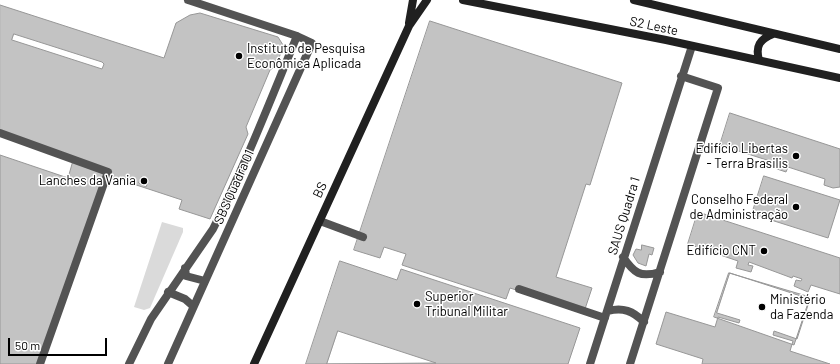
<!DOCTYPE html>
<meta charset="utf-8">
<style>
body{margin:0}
#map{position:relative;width:840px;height:364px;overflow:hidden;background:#fff;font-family:Barlow,sans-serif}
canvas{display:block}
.scale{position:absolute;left:8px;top:338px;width:99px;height:18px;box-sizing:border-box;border:2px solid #000;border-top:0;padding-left:5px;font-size:12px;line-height:14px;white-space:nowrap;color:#000;-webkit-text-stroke:3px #fff;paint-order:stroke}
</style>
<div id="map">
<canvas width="840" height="364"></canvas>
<div class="scale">50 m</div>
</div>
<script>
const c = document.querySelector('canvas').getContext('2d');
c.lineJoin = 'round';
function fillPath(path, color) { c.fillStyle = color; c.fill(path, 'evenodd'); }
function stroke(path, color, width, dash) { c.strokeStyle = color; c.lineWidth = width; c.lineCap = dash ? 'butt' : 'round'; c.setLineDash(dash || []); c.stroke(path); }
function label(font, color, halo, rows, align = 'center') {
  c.font = font + ' Barlow,sans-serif'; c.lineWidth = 3; c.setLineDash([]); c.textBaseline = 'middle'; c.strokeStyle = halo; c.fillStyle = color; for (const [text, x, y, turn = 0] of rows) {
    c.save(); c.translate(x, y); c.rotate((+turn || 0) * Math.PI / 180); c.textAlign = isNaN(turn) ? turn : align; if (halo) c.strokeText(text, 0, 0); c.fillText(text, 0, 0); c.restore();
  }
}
const green = new Path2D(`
 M162 222 183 228V232L150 308 144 310 134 307Z`);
const building = new Path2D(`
 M0 5 164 58 176 23 190 15 200 13 278 37 283 45 277 65 270 70 246 127 248 134 210 219 179 209 182 200 112 177 109 186 101 183 42 364H0V155L68 178 74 157 0 133ZM14 34 102 62 104 64 102 69 12 40Z
 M430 21 622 83 590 185 586 184 556 277 592 288 584 312 510 288 506 299 402 265 406 254 384 247 380 258 354 250Z
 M730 113 840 149V187L833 188 824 185 825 179 788 167 786 172 777 169 771 164 773 162 720 145Z
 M764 176 840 200 828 238 752 214Z
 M142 177 149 180 146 187 139 183Z
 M698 212 840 258V294L811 285 808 292 794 286 796 280 801 281 802 279 793 276 792 278 749 262 748 265 753 266 751 272 736 268 738 261 688 244Z
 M642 245 654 248 652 255 649 254 646 266 638 263 633 255 636 249 641 250Z
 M340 261 397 280 401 269 580 328 568 364H306Z
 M729 273 810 297 794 345 714 317Z
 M730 273 810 299 797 339 774 331 773 335 793 341 790 351 830 364H702L703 359 656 344 666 312 715 327 718 317 739 323 740 320 717 313Z
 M338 331 436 363 327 364Z`);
const lane = new Path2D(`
 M0 133 108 172 40 364
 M320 221 363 237
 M623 257C634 273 640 278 660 272
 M185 268 186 276 205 281
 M519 289 605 318
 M168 292 185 299 193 306
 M608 311C623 307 633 311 644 322
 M129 364 151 319 213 229C245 166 270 101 297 36
 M168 364 312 43 297 36 188 0
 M590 364 692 46
 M630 364 718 88 681 76`);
const secondary = new Path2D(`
 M463 0 666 40 840 78
 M634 0 840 49
 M409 23 413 0
 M759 60C755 46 760 39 773 34
 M254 364 409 26 427 0`);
const markers = [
 [239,56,4,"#000"],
 [796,156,4,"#000"],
 [144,181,4,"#000"],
 [796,207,4,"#000"],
 [764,251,4,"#000"],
 [417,304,4,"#000"],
 [762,307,4,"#000"]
];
const streetNames = [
 ["S2 Leste",654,26,12],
 ["SBS Quadra 01",234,187,-66],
 ["BS",320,190,-65],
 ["SAUS Quadra 1",624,216,-73]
];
const poiNames = [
 ["Instituto de Pesquisa",247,49,"left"],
 ["Econômica Aplicada",247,64,"left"],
 ["Edifício Libertas",788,149],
 ["- Terra Brasilis",788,164],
 ["Lanches da Vania",136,181],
 ["Conselho Federal",788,200],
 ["de Administração",788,215],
 ["Edifício CNT",756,251],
 ["Superior",425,297,"left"],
 ["Tribunal Militar",425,312,"left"],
 ["Ministério",770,300,"left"],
 ["da Fazenda",770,315,"left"]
];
fillPath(green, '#dadada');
fillPath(building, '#c3c3c3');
stroke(building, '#979797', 1);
stroke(lane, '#535353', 8);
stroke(secondary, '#202020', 8);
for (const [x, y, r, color] of markers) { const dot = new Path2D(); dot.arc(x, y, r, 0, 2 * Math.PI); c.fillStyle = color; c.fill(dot); stroke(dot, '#fff', 1.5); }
label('13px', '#000', '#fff', streetNames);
label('13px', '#000', '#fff', poiNames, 'right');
</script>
